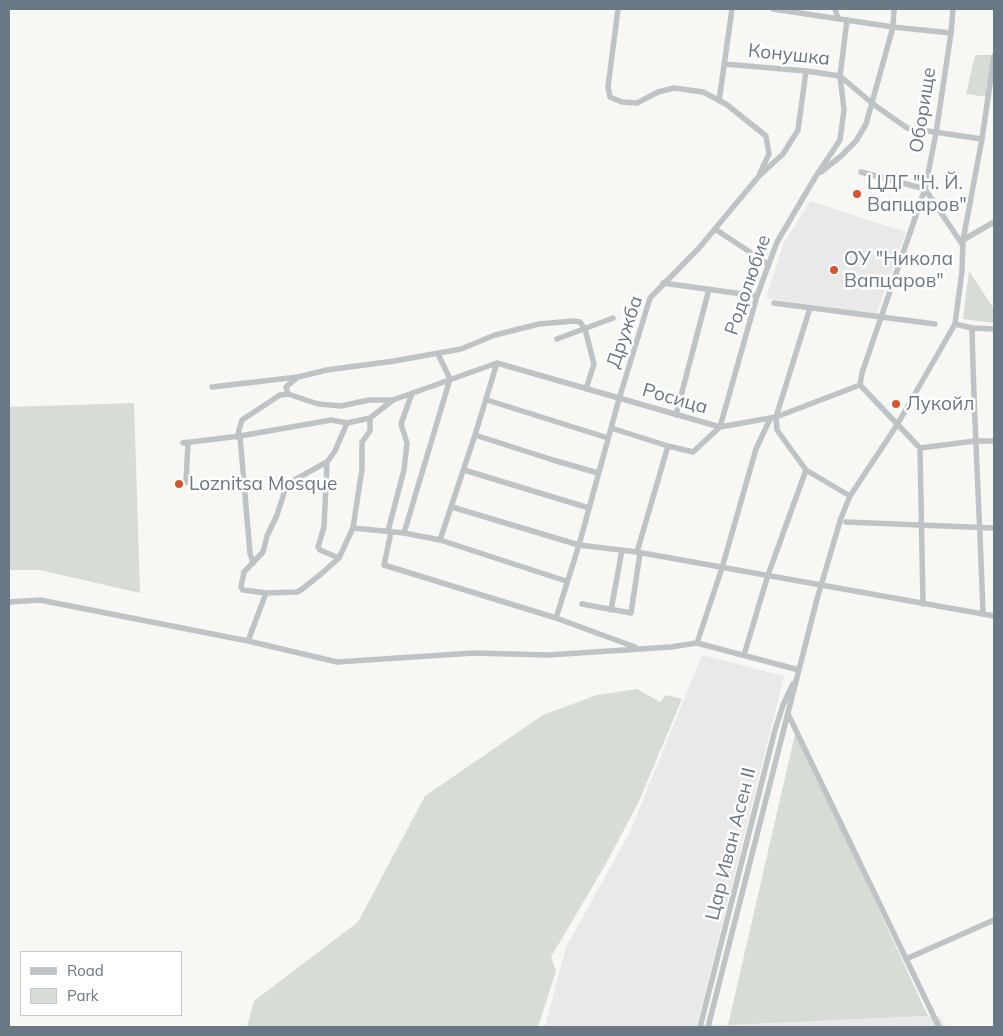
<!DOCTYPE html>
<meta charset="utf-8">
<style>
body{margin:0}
#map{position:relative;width:1003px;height:1036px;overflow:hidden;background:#f7f7f4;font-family:Mulish,sans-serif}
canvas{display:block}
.frame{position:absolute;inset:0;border:10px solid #687884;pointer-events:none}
.legend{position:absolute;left:20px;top:951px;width:162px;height:65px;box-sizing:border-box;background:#fff;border:1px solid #c3c9ce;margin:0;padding:6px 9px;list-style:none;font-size:15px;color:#687884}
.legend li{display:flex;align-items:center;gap:10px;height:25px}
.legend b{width:25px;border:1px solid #c3c9ce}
</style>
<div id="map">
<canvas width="1003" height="1036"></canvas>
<div class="frame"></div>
<ul class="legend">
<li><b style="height:6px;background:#bec3c6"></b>Road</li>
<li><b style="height:14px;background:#d7dcd4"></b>Park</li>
</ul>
</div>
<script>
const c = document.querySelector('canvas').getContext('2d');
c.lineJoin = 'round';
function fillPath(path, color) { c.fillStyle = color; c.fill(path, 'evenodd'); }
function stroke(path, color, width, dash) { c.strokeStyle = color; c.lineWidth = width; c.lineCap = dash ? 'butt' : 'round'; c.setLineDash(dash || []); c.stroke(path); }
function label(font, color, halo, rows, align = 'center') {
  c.font = font + ' Mulish,sans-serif'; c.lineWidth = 5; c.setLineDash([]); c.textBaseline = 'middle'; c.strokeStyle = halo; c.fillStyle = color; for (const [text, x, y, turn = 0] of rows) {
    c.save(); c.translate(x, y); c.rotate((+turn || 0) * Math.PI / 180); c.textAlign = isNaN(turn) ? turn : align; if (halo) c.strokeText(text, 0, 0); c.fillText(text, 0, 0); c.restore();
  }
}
const built = new Path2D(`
 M810 201 906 232 876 315 766 298 784 243Z
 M702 655 784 676 697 1024 728 1025 940 1016 945 1027H545L566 947 630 832Z`);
const green = new Path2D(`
 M975 55H994L988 97 966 94Z
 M969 271 994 309V323L963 319Z
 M134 403 140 593 40 570H9V407Z
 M637 689 660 702 666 695 682 699 639 801 607 862 551 957 556 971 538 1027H247L254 1001 358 922 425 796 543 715 597 695Z
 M796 730 928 1016 728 1025Z`);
const minor = new Path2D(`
 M618 9 608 87 610 97 622 102 637 103 658 92 674 88 703 92 726 104 766 136 769 154 760 173
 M773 9 893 27 951 33
 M835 9 838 18
 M724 64 806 71 840 76 873 104 907 128 982 139
 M719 101 732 9
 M821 172 841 156 856 141 866 124 893 27 894 9
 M861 172 925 189 962 244
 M715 229 768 264
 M963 240 994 222
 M663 283 757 296
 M774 303 935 324
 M810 308 776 417 777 430 806 470 850 496
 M955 324 972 328 994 329
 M972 328C974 423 980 519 983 614
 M557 339 613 318
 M860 385 862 373 925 189 936 133 951 33 953 9
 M860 385 920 448 975 441H994
 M212 387 298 377
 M288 394 286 387 298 377 327 370 394 361 461 349 495 335 539 324 573 321 580 322 585 329 594 364 586 389
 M487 400 608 438
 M676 415 709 289
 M347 423 335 451 327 462 287 484 277 515 267 536 263 552 244 572 241 587 243 590 266 593 297 592 301 590 321 574 339 558 353 528 362 469V442L370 431V418
 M611 428 668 446 693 452 720 427 757 296 777 242 816 176 840 140 844 110 840 76 847 20
 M475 435 553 460 598 473
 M240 436 250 553 253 563
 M237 437 242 420 280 395 288 394 318 404 341 406 369 400H393
 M183 443 240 436 331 420 347 423 370 418 393 400 497 363 720 427 776 417 860 385
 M920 448 923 604
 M327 462 324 527 318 547 320 550 339 558
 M464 470 589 508
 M186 482 188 442
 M452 507 579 545 637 552 994 616
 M846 522 994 528
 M353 528 404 533 440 540 566 581
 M388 531 404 470 407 443 401 424 412 393
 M391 532 384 565 556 618 635 647
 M404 533 450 379 438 354
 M440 540 475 435 497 363
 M637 552 668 446
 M9 602 40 600 248 641 337 662 474 653 548 655 671 647 697 643 799 670
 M582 604 631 613 640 553
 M611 610 622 550
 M556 618 579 545 619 399 650 298 699 248 759 176 783 154 798 130 806 71
 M248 641 266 593
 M697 643 722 568 756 449 770 419
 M744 655 768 575 806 470
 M788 714 939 1027
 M906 959 994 920
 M700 1027 775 730 783 705 793 684
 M708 1027 817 599 841 518 850 496 897 425 955 324 962 271 963 240 982 139 994 56`);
const markers = [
 [857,194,5,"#d95433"],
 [834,270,5,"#d95433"],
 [896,404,5,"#d95433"],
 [179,484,5,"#d95433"]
];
const streetNames = [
 ["Конушка",789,55,6],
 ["Оборище",923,110,-81],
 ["Родолюбие",748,285,-71],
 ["Дружба",625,332,-71],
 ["Росица",675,399,16],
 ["Цар Иван Асен II",731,844,-76]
];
const poiNames = [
 ["ЦДГ \"Н. Й.",867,183],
 ["Вапцаров\"",867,205],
 ["ОУ \"Никола",844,259],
 ["Вапцаров\"",844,281],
 ["Лукойл",906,404],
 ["Loznitsa Mosque",189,484]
];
fillPath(built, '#e8e9e8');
fillPath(green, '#d7dcd4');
stroke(minor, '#bec3c6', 5.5);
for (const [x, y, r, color] of markers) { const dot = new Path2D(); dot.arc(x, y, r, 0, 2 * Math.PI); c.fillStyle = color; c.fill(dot); stroke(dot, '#fff', 2); }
label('19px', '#687884', '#fff', streetNames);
label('19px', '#687884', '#fff', poiNames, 'left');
</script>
